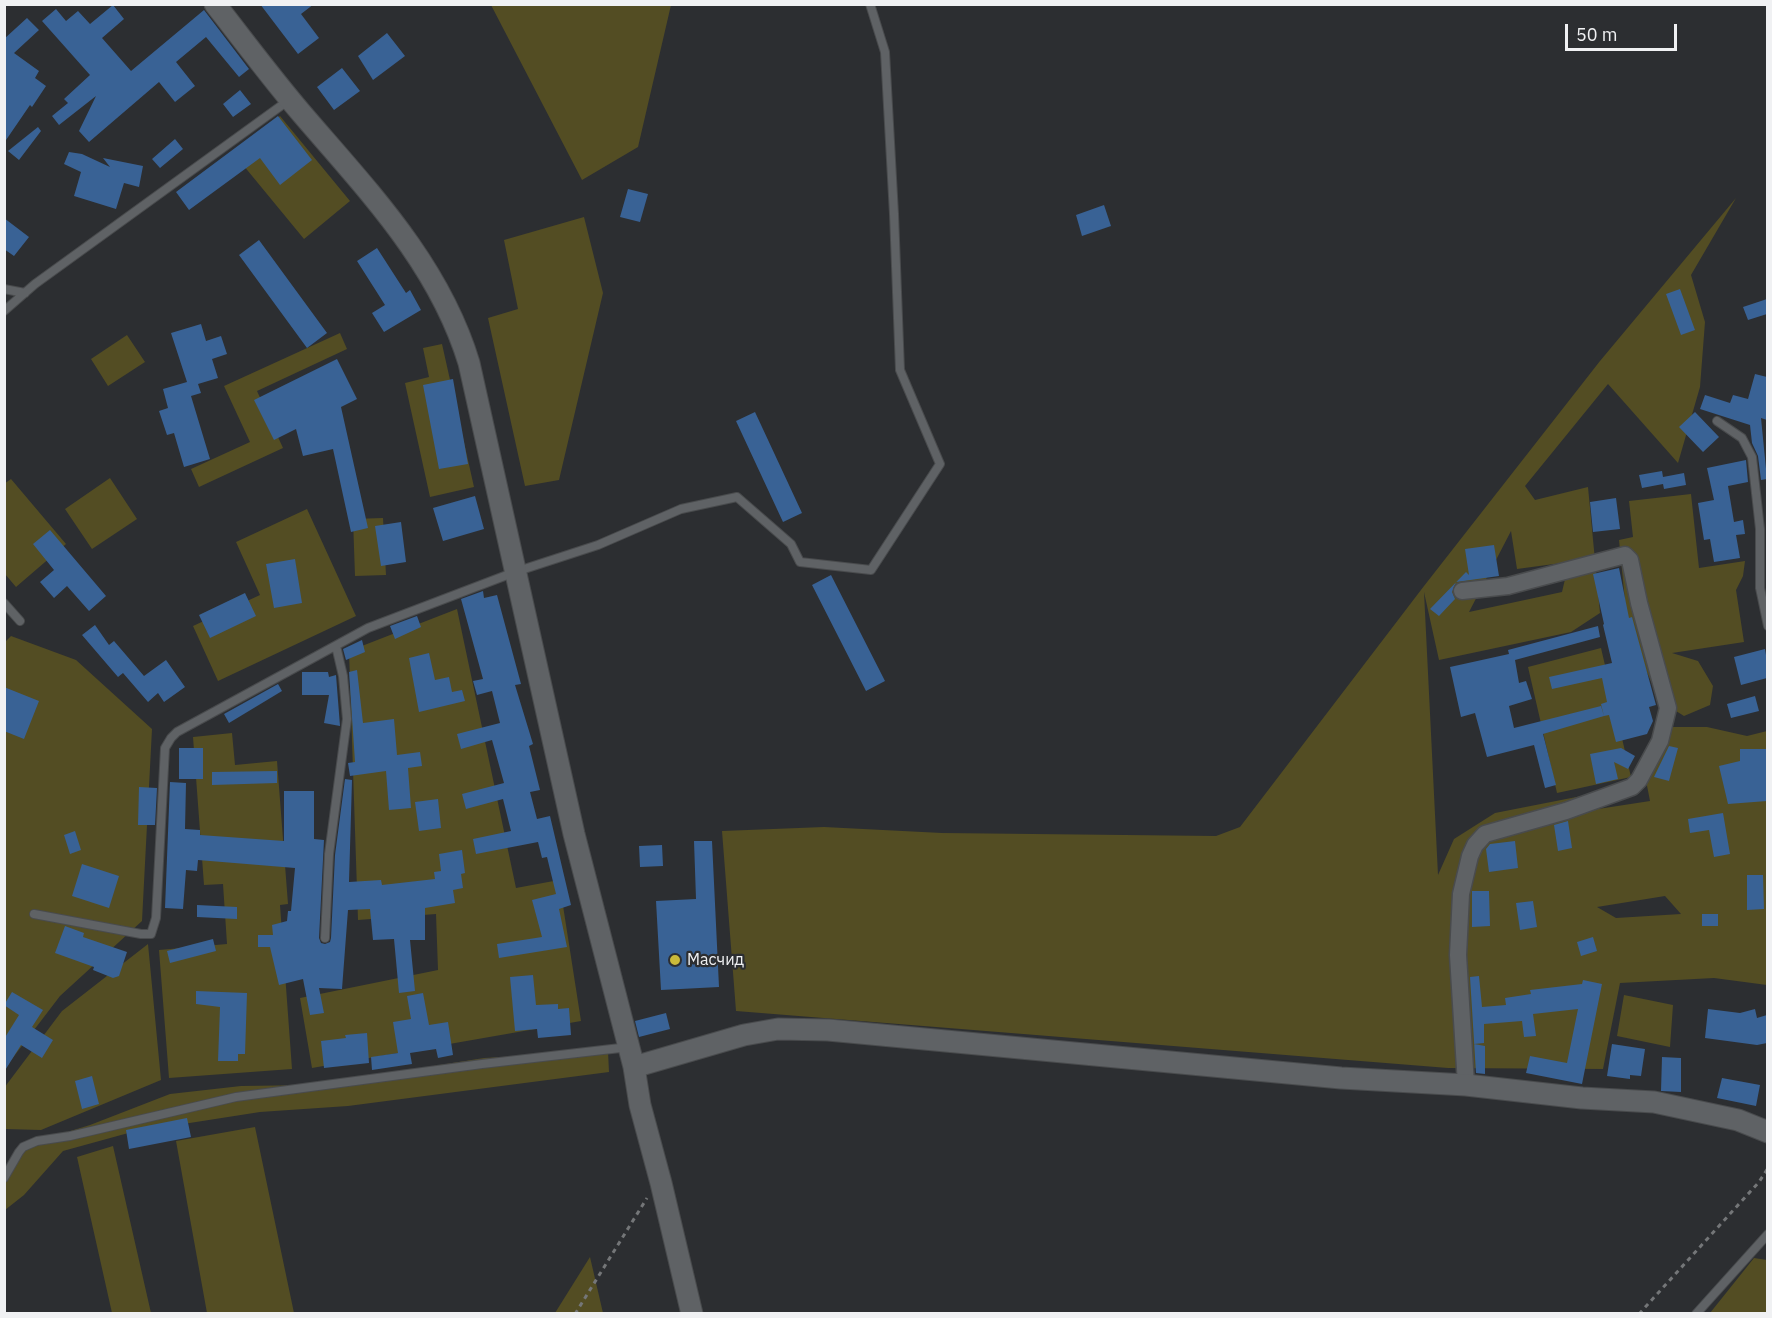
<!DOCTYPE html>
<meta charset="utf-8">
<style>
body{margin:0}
#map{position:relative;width:1772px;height:1318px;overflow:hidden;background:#2c2e31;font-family:"IBM Plex Sans",sans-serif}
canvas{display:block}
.frame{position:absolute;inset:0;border:6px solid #f0f1f3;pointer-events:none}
.scale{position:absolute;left:1565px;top:24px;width:112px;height:27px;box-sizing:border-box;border:3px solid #f0f1f3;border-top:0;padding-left:8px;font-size:18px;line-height:21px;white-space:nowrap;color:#f0f1f3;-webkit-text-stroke:4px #2c2e31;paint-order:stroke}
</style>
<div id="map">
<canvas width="1772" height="1318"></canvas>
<div class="frame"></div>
<div class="scale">50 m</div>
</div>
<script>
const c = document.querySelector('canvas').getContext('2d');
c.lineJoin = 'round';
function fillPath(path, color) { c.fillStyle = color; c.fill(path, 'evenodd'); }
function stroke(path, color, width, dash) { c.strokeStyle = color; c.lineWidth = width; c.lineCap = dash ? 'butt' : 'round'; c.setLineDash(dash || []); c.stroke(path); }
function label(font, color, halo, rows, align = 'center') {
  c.font = font + ' "IBM Plex Sans",sans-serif'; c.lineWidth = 4.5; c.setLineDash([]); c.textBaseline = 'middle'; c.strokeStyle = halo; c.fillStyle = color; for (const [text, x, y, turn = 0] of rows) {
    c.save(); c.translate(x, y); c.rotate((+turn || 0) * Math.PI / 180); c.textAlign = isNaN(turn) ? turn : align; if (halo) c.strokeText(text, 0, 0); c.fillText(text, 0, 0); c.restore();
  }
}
const green = new Path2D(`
 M491 5H671L638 147 582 180Z
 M280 116 350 201 304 239 234 154Z
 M1736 198 1691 275 1705 322 1700 387 1678 463 1608 384 1525 486 1535 500 1588 487 1600 613 1571 632 1439 660 1424 592 1438 875 1454 839 1495 813 1617 789 1585 811 1650 801 1643 765 1665 727H1707L1747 736 1767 731V985L1714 978 1620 983 1603 1069 1448 1068 736 1011 722 831 824 827 942 833 1216 836 1240 827 1424 586 1600 361ZM1511 531 1517 569 1569 562 1562 592 1469 612ZM1665 896 1681 914 1616 918 1597 907Z
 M584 217 603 293 559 480 525 486 488 318 518 309 504 240Z
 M340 333 347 349 257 391 283 448 199 487 191 469 250 442 224 386Z
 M127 335 145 362 108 386 91 359Z
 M442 344 474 487 430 497 405 383 429 377 423 348Z
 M110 478 137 519 92 549 65 509Z
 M11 479 66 544 16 587 5 574 4 484Z
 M1691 494 1699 568 1745 561 1743 576 1736 590 1744 642 1672 653 1698 661 1713 686 1710 705 1684 716 1660 701 1628 631 1619 540 1633 537 1629 501Z
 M307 509 356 616 218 681 193 626 260 595 236 542Z
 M383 518 386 575 355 576 353 519Z
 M457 609 516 888 559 880 581 1021 312 1068 300 998 438 970 436 914 358 920 349 651Z
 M11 636 76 660 152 729 142 921 60 996 5 1068 4 643Z
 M1601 648 1631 777 1557 793 1528 667Z
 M232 733 235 765 277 761 288 904 280 905 292 1069 169 1078 159 950 227 944 223 884 204 885 193 737Z
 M148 944 161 1080 41 1130 5 1129 4 1088 62 1011Z
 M1624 995 1673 1005 1670 1047 1617 1036Z
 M608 1051 609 1072 348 1106 260 1112 132 1132 63 1151 24 1195 5 1210V1178L28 1144 90 1125 170 1094 241 1086 313 1085 484 1058Z
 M255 1127 294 1313H207L176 1141Z
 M113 1146 151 1313H112L77 1157Z
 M590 1257 603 1313H555Z
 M1754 1258 1767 1260V1313H1710Z`);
const building = new Path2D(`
 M260 4H314L301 14 319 38 298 54Z
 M113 5 124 19 102 38 131 71 204 10 249 69 239 77 206 37 176 62 195 86 175 102 159 82 89 142 79 131 96 96 59 125 52 116 68 103 64 99 90 75 42 21 56 9 66 21 78 11 90 24Z
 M27 18 39 30 14 53 39 71 35 78 46 86 32 107 30 105 4 143V39Z
 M387 33 405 56 373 80 358 56Z
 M342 68 360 91 334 110 317 87Z
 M240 90 251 104 233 117 223 104Z
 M278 116 312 160 280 185 260 158 189 210 176 192Z
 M38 127 41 131 19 160 8 151Z
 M175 139 183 149 160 168 152 159Z
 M69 152 82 154 110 167 103 158 143 166 139 187 124 183 116 209 74 196 81 172 64 164Z
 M628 189 648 194 640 222 620 217Z
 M1104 205 1111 226 1082 236 1076 215Z
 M4 218 29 237 14 256 4 249Z
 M259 240 327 333 307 348 239 255Z
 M377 248 406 293 410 290 421 310 384 332 372 313 385 305 357 261Z
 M1680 289 1695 330 1681 335 1666 294Z
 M1767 299V314L1748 320 1743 307Z
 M201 324 206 341 221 336 227 354 212 359 218 378 198 384 201 393 191 396 210 459 184 467 174 433 167 435 159 411 168 408 163 389 187 382 171 333Z
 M337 359 357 399 341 407 368 528 351 532 333 449 303 456 296 429 274 440 254 400Z
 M1755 374 1767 377V420L1761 418 1767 479 1761 480 1758 456 1752 443 1750 425 1700 409 1705 395 1730 403 1733 395 1748 399Z
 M453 379 468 464 439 469 423 385Z
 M755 412 802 513 783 522 736 421Z
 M1695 412 1719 437 1703 452 1679 427Z
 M1746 460 1748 482 1728 486 1734 522 1743 520 1745 534 1736 535 1740 558 1714 562 1710 539 1704 540 1698 503 1714 500 1707 468Z
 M1662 471 1663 477 1684 473 1686 485 1664 489 1663 484 1642 488 1639 475Z
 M475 496 484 529 443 541 433 508Z
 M1616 498 1620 529 1593 532 1590 502Z
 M401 522 406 562 381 566 375 526Z
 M50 530 106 596 89 611 67 586 54 598 40 582 54 570 33 544Z
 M1494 545 1499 576 1456 582 1452 592 1455 599 1439 616 1430 609 1466 572 1469 575 1465 549Z
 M295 559 302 603 274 608 266 564Z
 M1619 568 1629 618 1632 617 1656 705 1649 707 1653 721 1647 734 1616 742 1609 715 1604 716 1601 704 1607 702 1602 678 1552 689 1549 677 1612 663 1603 625 1604 624 1593 574Z
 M831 575 885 681 866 691 812 585Z
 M483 591 484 598 497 595 521 684 515 685 533 744 529 746 540 790 530 792 537 819 550 816 571 905 559 909 567 947 499 958 497 944 542 937 532 900 556 894 547 857 542 858 538 842 476 854 473 839 511 831 503 799 466 809 462 794 504 783 492 740 461 749 457 734 500 723 492 691 477 695 473 681 483 679 461 599Z
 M245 593 256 616 210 638 199 615Z
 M417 616 421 627 395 639 390 626Z
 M95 625 109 645 114 641 144 676 166 660 185 687 164 702 158 693 148 702 123 673 118 677 82 635Z
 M1598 626 1600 637 1515 660 1519 683 1526 681 1532 699 1509 706 1514 728 1601 706 1604 716 1543 734 1556 785 1545 788 1534 745 1487 757 1475 713 1461 717 1450 667 1509 654 1508 650Z
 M362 640 365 652 346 660 343 649Z
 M1765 649 1767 661V678L1741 685 1734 657Z
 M429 653 435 680 449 677 452 692 462 690 465 701 419 712 409 658Z
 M357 670 363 723 394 719 397 755 420 752 422 766 408 768 411 808 389 810 386 771 350 776 348 763 355 762 349 672Z
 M302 672H328L329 677 336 675 340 726 324 723 329 695H302Z
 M278 684 282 691 229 723 224 714Z
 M4 687 39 701 24 739 4 731Z
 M1755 696 1759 711 1731 718 1727 704Z
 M1669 746 1678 748 1669 781 1654 777Z
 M179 748H203V779H179Z
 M1621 748 1635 756 1628 769 1614 762 1618 779 1596 784 1590 754Z
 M1740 749H1767V801L1728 804 1719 766 1740 761Z
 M277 771V783L212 785V772Z
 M345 779 352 780 349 882 381 880 382 885 435 879 434 872 441 871 439 854 462 850 465 873 461 874 463 888 453 890 455 903 425 908V940H410L415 991 399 993 394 939 373 940 370 909 348 910 342 989 319 988 324 1013 310 1015 303 979 279 985 270 947H258V935H273L272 925 287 921 288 911H291L295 868 198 860 197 871 186 870 183 909 165 908 170 782 186 783 185 829 200 830V835L284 841V791H314V839L324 840 319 938 321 943 325 944 330 942 331 938 335 855Z
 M139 787 157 788 155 825H138Z
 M438 799 441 828 419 831 415 802Z
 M1723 813 1730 854 1714 857 1709 830 1690 833 1688 819Z
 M1568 821 1572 848 1558 851 1554 825Z
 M75 831 81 850 70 854 64 835Z
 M694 841H712L719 987 661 990 656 901 696 899Z
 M1515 841 1518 868 1489 872 1486 849 1490 844Z
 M662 845 663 866 640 867 639 846Z
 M82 864 119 876 109 908 72 896Z
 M1747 875H1763L1764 909 1747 910Z
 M1472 891H1489L1490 926 1472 927Z
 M1533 901 1537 927 1520 930 1516 903Z
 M197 905 237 907V919L197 917Z
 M1702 914H1718V926H1702Z
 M65 926 84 933 83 937 127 952 119 976 113 978 93 970 94 967 55 953Z
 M1593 937 1597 951 1581 956 1577 942Z
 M213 939 216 951 170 963 167 951Z
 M533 975 536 1005 558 1004V1009L569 1008 571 1035 538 1038 537 1029 515 1031 510 977Z
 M1479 976 1482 1007 1506 1005 1505 998 1531 994 1530 990 1582 984 1583 980 1602 984 1582 1084 1526 1073 1530 1056 1567 1063 1578 1009 1533 1014 1536 1036 1524 1037 1522 1021 1484 1024V1043L1474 1044 1485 1046V1074L1476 1073 1470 977Z
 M196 991 247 993 245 1054H238V1061H218L220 1007 196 1004Z
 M12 992 43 1010 32 1027 53 1040 42 1058 21 1045 4 1072V1039L19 1015 4 1005Z
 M423 993 429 1025 448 1022 453 1055 438 1058 436 1049 410 1053 412 1064 372 1070 371 1057 398 1053 393 1022 411 1019 407 996Z
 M1708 1009 1740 1013 1755 1009 1757 1018 1767 1015V1043L1757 1045 1705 1038Z
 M666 1013 670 1029 639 1037 635 1021Z
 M367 1033 369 1063 324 1068 321 1041 346 1038 345 1035Z
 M1612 1044 1645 1049 1641 1076 1630 1075V1079L1607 1076Z
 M1662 1057 1681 1058V1092L1661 1091Z
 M92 1076 99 1104 82 1109 75 1081Z
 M1722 1078 1760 1085 1756 1106 1717 1098Z
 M187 1118 191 1137 129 1149 126 1130Z`);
const path = new Path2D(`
 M575 1314 647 1198
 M1639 1314 1759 1182 1768 1168`);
const service = new Path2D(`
 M4 289 25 293
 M4 311 35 284 289 100
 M1717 421 1742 438 1752 457 1760 529V588L1768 626
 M4 603 20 621
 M34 914 141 934H151L156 918 165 748 171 738 177 732 368 628 515 572 598 545 681 509 737 497 791 544 800 562 871 570 940 464 900 370 894 214 885 52 870 4
 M325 938 329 854 347 719 343 676 336 646
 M4 1178 19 1152 23 1147 37 1141 70 1136 236 1097 482 1064 629 1047
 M1696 1314 1768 1234`);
const minor = new Path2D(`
 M1462 591 1508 586 1625 555 1630 560 1639 603 1668 708 1660 741 1639 780 1632 787 1566 811 1485 834 1475 845 1470 856 1461 894 1458 955 1466 1085`);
const tertiary = new Path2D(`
 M215 4C244 41 272 79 303 115 369 192 439 264 469 363L574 834 634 1067 640 1105 661 1183 692 1314
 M634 1067 744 1035 778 1029 828 1030 1341 1078 1466 1085 1582 1098 1654 1102 1738 1120 1768 1132`);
const markers = [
 [675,960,6,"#caba3a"]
];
const poiNames = [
 ["Масчид",687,960]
];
fillPath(green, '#534d23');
fillPath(building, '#396295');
stroke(service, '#494b4d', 10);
stroke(minor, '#494b4d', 19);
stroke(tertiary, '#494b4d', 23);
stroke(path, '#747678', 3, [4.5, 4.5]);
stroke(service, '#5f6265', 8);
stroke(minor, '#5f6265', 16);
stroke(tertiary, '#5f6265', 21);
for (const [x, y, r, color] of markers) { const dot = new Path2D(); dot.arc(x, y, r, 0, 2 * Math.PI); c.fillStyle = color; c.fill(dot); stroke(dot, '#2c2e31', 2); }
label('16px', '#f0f1f3', '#2c2e31', poiNames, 'left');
</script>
